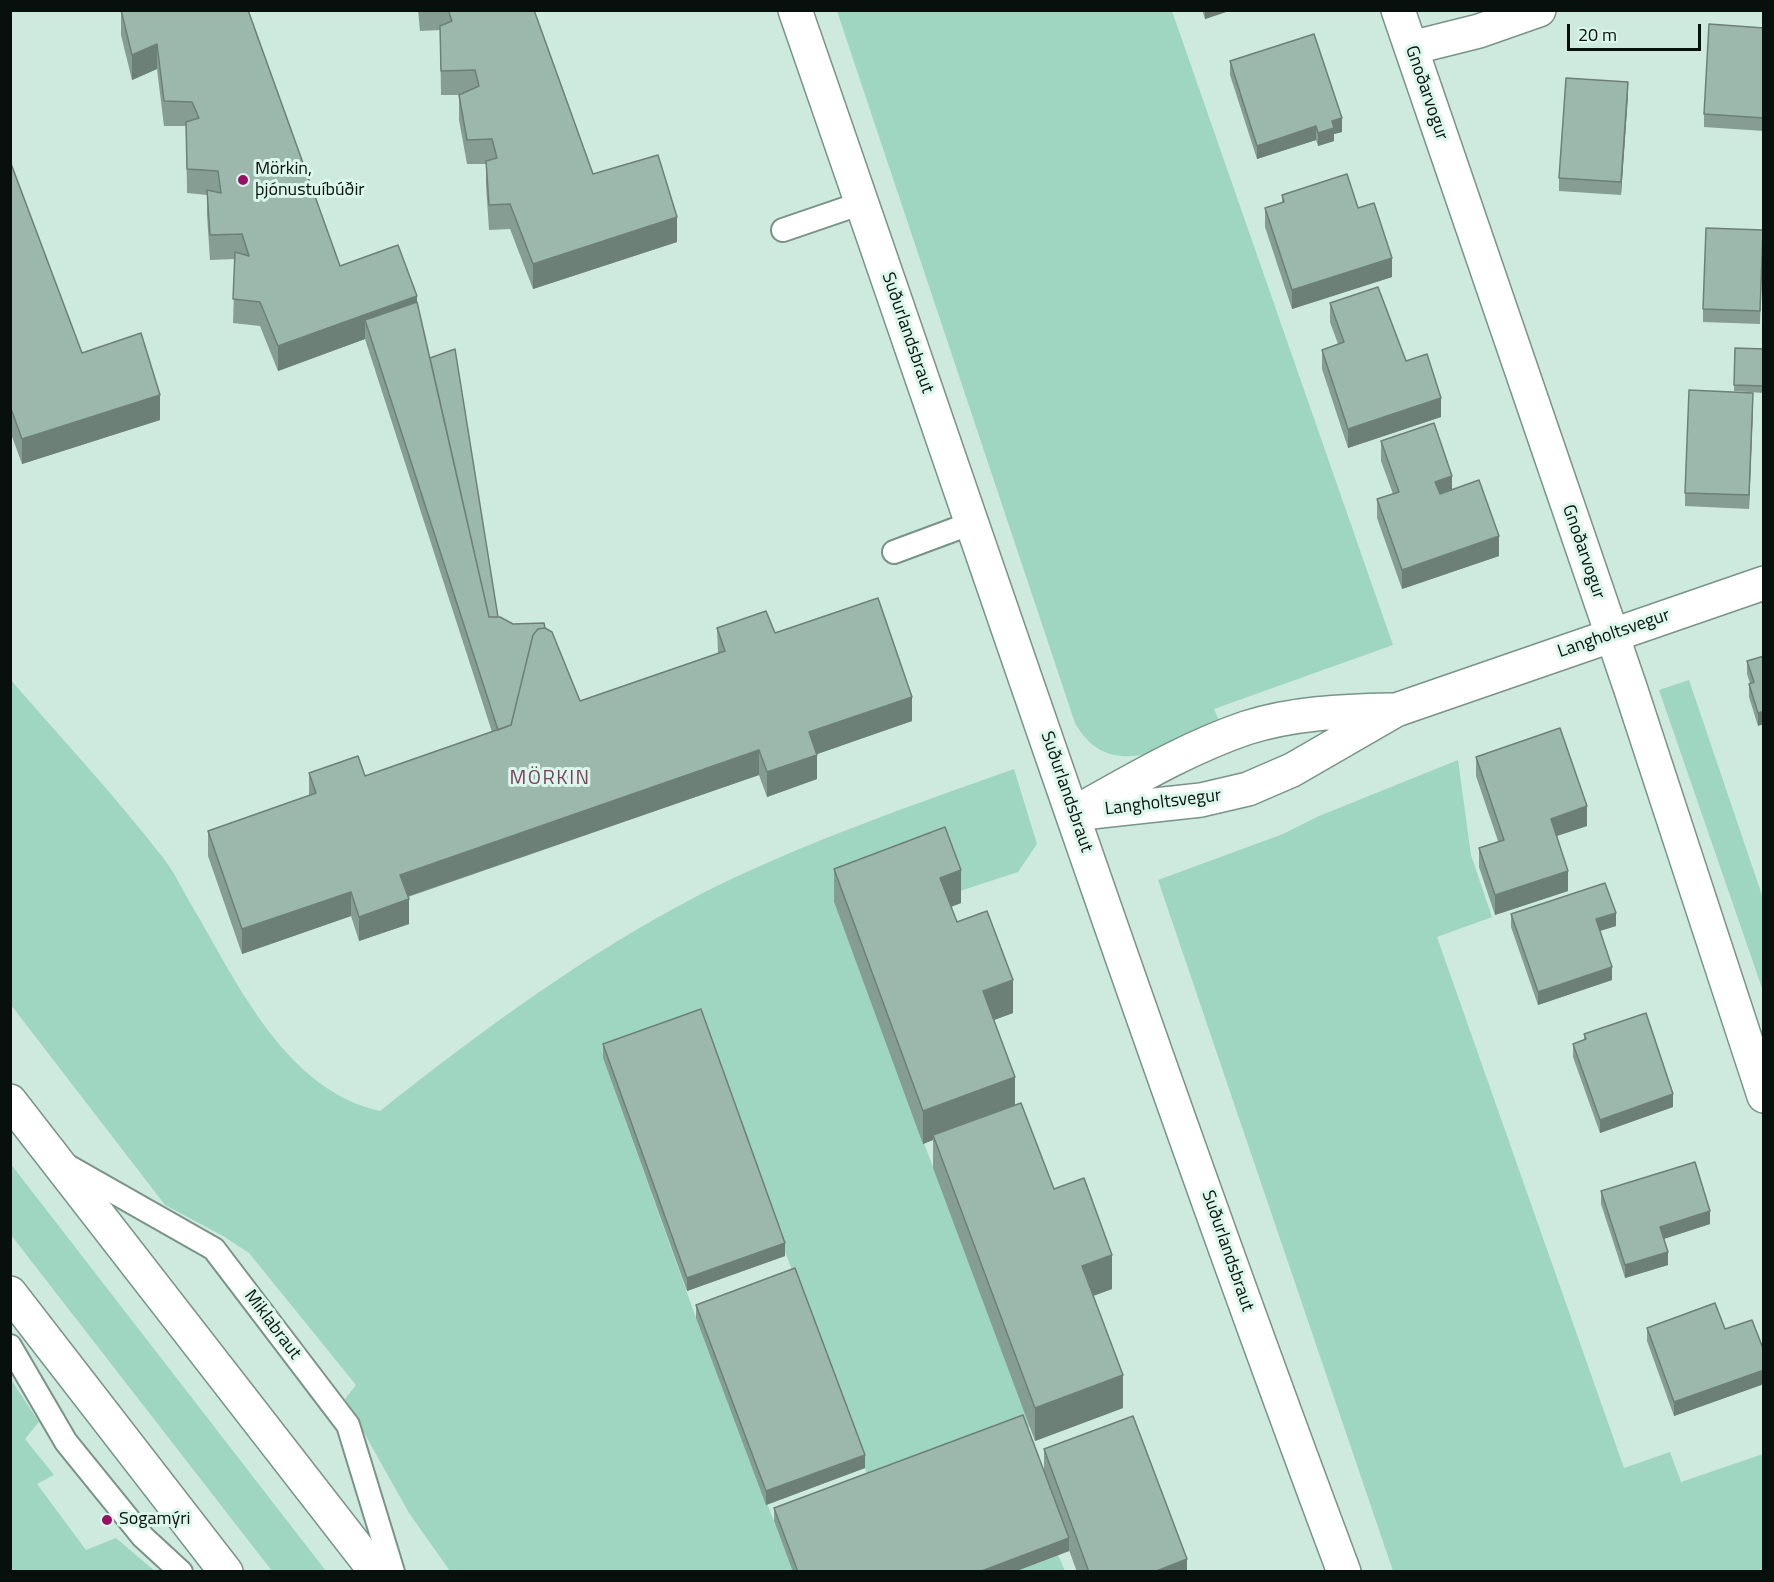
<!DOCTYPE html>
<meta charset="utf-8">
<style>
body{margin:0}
#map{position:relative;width:1774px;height:1582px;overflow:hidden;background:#ceeadf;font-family:"Titillium Web",sans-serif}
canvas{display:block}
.frame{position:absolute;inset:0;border:12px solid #07100d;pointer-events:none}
.scale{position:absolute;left:1567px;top:24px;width:134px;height:27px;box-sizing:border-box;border:3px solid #07100d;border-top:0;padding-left:8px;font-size:18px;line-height:21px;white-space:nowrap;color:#07100d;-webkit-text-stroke:4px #dbf7ec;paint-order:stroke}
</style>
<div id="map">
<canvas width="1774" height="1582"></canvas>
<div class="frame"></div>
<div class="scale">20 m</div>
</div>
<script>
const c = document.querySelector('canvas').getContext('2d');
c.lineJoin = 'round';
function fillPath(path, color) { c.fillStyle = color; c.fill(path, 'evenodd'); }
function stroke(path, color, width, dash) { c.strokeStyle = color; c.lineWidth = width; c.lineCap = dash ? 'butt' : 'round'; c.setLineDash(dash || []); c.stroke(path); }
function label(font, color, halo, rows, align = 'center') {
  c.font = font + ' "Titillium Web",sans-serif'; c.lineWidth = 6; c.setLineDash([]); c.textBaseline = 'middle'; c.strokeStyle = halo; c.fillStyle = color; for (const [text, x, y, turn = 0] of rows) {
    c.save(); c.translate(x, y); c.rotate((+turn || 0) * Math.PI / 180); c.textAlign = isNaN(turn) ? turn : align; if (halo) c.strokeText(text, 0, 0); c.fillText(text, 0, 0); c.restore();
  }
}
const green = new Path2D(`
 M837 11H1172L1393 645 1214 709 1221 725C1171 745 1110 785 1075 723Z
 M10 679C62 739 116 797 164 859 175 873 183 891 192 906 237 982 285 1090 380 1111 481 1031 584 955 699 895 799 844 908 807 1014 769L1037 844 1018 872 957 892 834 902 1030 1427 871 1485 701 1023 603 1058 696 1318 793 1571H450L409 1513 345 1399 356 1385 249 1253 223 1236 165 1205 11 1005Z
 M1689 680 1763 898V991L1659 690Z
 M1458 760 1471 855 1492 917 1437 937 1624 1468 1670 1452 1681 1482 1763 1454V1571H1393L1158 880 1283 834 1319 816Z
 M10 1163 326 1571H272L11 1235Z
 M10 1378 39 1422 25 1439 54 1475 37 1484 86 1550 116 1538 155 1571H11Z
 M1058 1555 1065 1571 1014 1572Z`);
const lane = new Path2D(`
 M783 230 862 203
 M894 552 972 523
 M66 1165 214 1249 348 1425 393 1572
 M10 1346 66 1442 143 1537 181 1572`);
const street = new Path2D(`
 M795 10C976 531 1150 1055 1344 1572
 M1398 10 1630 687 1764 1096
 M1411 48 1479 31 1539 10
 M1085 807C1137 778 1190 747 1246 728 1293 713 1342 711 1391 710
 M1073 814 1201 800 1248 789 1292 770 1396 710 1764 583`);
const highway = new Path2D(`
 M10 1101 376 1572
 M10 1293 226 1572`);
const wall = new Path2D(`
 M121 10H248L340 266 417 302 430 358 498 617 513 624 545 628 580 701 718 653 717 628 775 633 912 721 816 754 817 779 767 797 759 775 408 897 409 924 359 941 351 916 242 954 208 856V831L309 796V773L365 776 492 732 365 339 278 371 260 326 233 323 235 259 210 260 207 215V195L187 193 186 126H164L157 69 132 80 121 35Z
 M418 10H534L593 174 677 242 533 289 510 229 489 230 486 185V164H467L459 120V95H460H441L440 30 420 31Z
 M1202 10H1232L1205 19Z
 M1764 28V131L1704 127V114Z
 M1230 61 1342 132 1334 134V141L1318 146 1316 140 1257 159 1230 75Z
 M1628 95 1621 195 1559 191V178Z
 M10 161 82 353 160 420 22 464 10 431Z
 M1282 195 1358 208 1392 277 1292 309 1265 227V208L1282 202Z
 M1763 243 1760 324 1703 322V309Z
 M1330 303 1406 361 1441 417 1348 448 1322 369V350L1338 344 1330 322Z
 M1735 348 1764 349V393L1734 391Z
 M1753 406 1749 509 1685 506V493Z
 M1381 441 1452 490 1499 556 1402 589 1377 518V499L1393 494 1381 461Z
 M1764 656 1758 726 1749 697V684L1750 683 1747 674V661Z
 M1476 757 1587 826 1556 836 1568 891 1495 915 1479 867V848L1498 841 1476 776Z
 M834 869 961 903 951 907 957 922 1013 1013 994 1020 1015 1105 1054 1189 1112 1289 1093 1296 1123 1408 1035 1441 933 1168V1140L923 1144 834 902Z
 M1511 914 1616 926 1600 931 1612 980 1538 1005 1511 927Z
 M1584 1034 1673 1107 1600 1133 1573 1057V1044L1584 1040Z
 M603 1044 785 1256 687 1291 603 1058Z
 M1601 1191 1710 1224 1664 1239 1668 1265 1625 1278 1601 1204Z
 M696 1305 865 1468 766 1505 696 1318Z
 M1647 1328 1725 1329 1764 1351V1384L1674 1416 1647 1341Z
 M1044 1449 1187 1572H1077L1069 1550V1551L1014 1572H793L774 1521V1508L1044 1470Z`);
const shadedWall = new Path2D(`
 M1205 10H1232L1205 19Z
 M157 44V69L132 80V55Z
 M1628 82V95L1621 195V182Z
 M1342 118V132L1334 134V141L1318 146V133L1332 121Z
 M1316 126V140L1257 159V146Z
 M677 217V242L533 289V264Z
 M1392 258V277L1292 309V290Z
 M417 296V321L365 320V339L278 371V346Z
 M1753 393V406L1749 509V495Z
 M160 395V420L22 464V439Z
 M1441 398V417L1348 448V429Z
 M1452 476V495L1435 501V482Z
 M1499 536V556L1402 589V570Z
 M912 697V721L809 757V732Z
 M1764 711V724L1758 726V713Z
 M759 750V775L400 899V875Z
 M817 755V779L767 797V772Z
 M1587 806V826L1551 838V819Z
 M961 870V903L940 911V878Z
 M1568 871V891L1495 915V895Z
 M351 892V916L242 954V929Z
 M409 899V924L359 941V917Z
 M1616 913V926L1596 932V919Z
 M1612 967V980L1538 1005V992Z
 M1013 980V1013L983 1024V991Z
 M1015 1077V1110L933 1135V1140L923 1144V1111Z
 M1673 1094V1107L1600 1133V1120Z
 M1710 1211V1224L1660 1240V1227Z
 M785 1243V1256L687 1291V1278Z
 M1668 1252V1265L1625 1278V1265Z
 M1112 1255V1289L1082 1300V1266Z
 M1764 1370V1384L1674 1416V1402Z
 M1123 1375V1408L1035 1441V1408Z
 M865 1455V1468L766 1505V1491Z
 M1069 1538V1551L1014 1572H979Z
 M1187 1559V1572H1154Z`);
const building = new Path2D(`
 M121 10H248L340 266 398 245 417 296 278 346 260 302 233 299 235 252 249 256 242 234 210 235 207 190 221 193 218 171 187 169 186 122 199 118 192 102 164 101 157 44 132 55Z
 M448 10H534L593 174 658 155 677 217 533 264 510 204 489 205 486 161 497 158 492 139 467 140 459 95 479 86 475 70 441 71 440 26 452 21Z
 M1709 24 1764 28V118L1704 114Z
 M1314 34 1342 118 1332 121 1334 128 1318 133 1316 126 1257 146 1230 61Z
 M1566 78 1628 82 1621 182 1559 178Z
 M10 161 82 353 141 333 160 395 22 439 10 406Z
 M1347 174 1358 208 1374 203 1392 258 1292 290 1265 208 1284 202 1282 195Z
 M1706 228 1763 230 1760 311 1703 309Z
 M1378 287 1406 361 1427 354 1441 398 1348 429 1322 350 1344 342 1330 303Z
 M417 302 489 617H500L513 624 544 623 545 628 538 629 533 635 511 725 498 730 365 320Z
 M1735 348 1764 349V386L1734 385Z
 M455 349 498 617H489L430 358Z
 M1689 390 1753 393 1749 495 1685 493Z
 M1434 423 1452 476 1435 482 1440 494 1479 480 1499 536 1402 570 1377 499 1399 492 1381 441Z
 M878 598 912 697 809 732 817 755 767 772 759 750 400 875 409 899 359 917 351 892 242 929 208 831 316 793 309 773 358 756 365 776 511 725 533 635 538 629 545 628 552 632 580 701 725 651 717 628 766 611 775 633Z
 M1764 656V711L1758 713 1749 684 1754 682 1747 661Z
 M1560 728 1587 806 1551 819 1568 871 1495 895 1479 848 1504 840 1476 757Z
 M945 827 961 870 940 878 957 922 987 911 1013 980 983 991 1015 1077 923 1111 834 869Z
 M1605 883 1616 913 1596 919 1612 967 1538 992 1511 914Z
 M701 1009 785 1243 687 1278 603 1044Z
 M1646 1013 1673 1094 1600 1120 1573 1044 1586 1039 1584 1034Z
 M1021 1103 1054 1189 1084 1178 1112 1255 1082 1266 1123 1375 1035 1408 933 1135Z
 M1695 1162 1710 1211 1660 1227 1668 1252 1625 1265 1601 1191Z
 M795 1268 865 1455 766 1491 696 1305Z
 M1715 1303 1725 1329 1752 1320 1764 1351V1370L1674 1402 1647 1328Z
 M1023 1415 1069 1538 979 1572H798L774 1508Z
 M1133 1416 1187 1559 1154 1572H1089L1044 1449Z`);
const markers = [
 [243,180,6,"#981165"],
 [107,1520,6,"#981165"]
];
const streetNames = [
 ["Gnoðarvogur",1426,93,71],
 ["Suðurlandsbraut",907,333,71],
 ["Gnoðarvogur",1583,552,71],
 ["Langholtsvegur",1614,634,-19],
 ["Suðurlandsbraut",1066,792,71],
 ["Langholtsvegur",1163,803,-7],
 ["Suðurlandsbraut",1227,1251,71],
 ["Miklabraut",272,1325,53]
];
const poiNames = [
 ["Mörkin,",255,170],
 ["þjónustuíbúðir",255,191],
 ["Sogamýri",119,1520]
];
const neighbourhoodNames = [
 ["MÖRKIN",550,779]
];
fillPath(green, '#9ed6c1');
stroke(lane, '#799389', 26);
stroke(street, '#799389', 36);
stroke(highway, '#799389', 36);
stroke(lane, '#fff', 22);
stroke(street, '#fff', 33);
stroke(highway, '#fff', 33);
fillPath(wall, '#869d94');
fillPath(shadedWall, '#6d8078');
fillPath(building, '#9cb7ac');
stroke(building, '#6d8078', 1.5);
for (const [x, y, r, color] of markers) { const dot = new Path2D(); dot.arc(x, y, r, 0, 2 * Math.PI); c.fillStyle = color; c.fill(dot); stroke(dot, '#dbf7ec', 2); }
label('18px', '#07100d', '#dbf7ec', streetNames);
label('18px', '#07100d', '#dbf7ec', poiNames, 'left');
c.letterSpacing = '1.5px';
label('20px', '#7e3d5e', '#dbf7ec', neighbourhoodNames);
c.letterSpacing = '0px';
</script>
